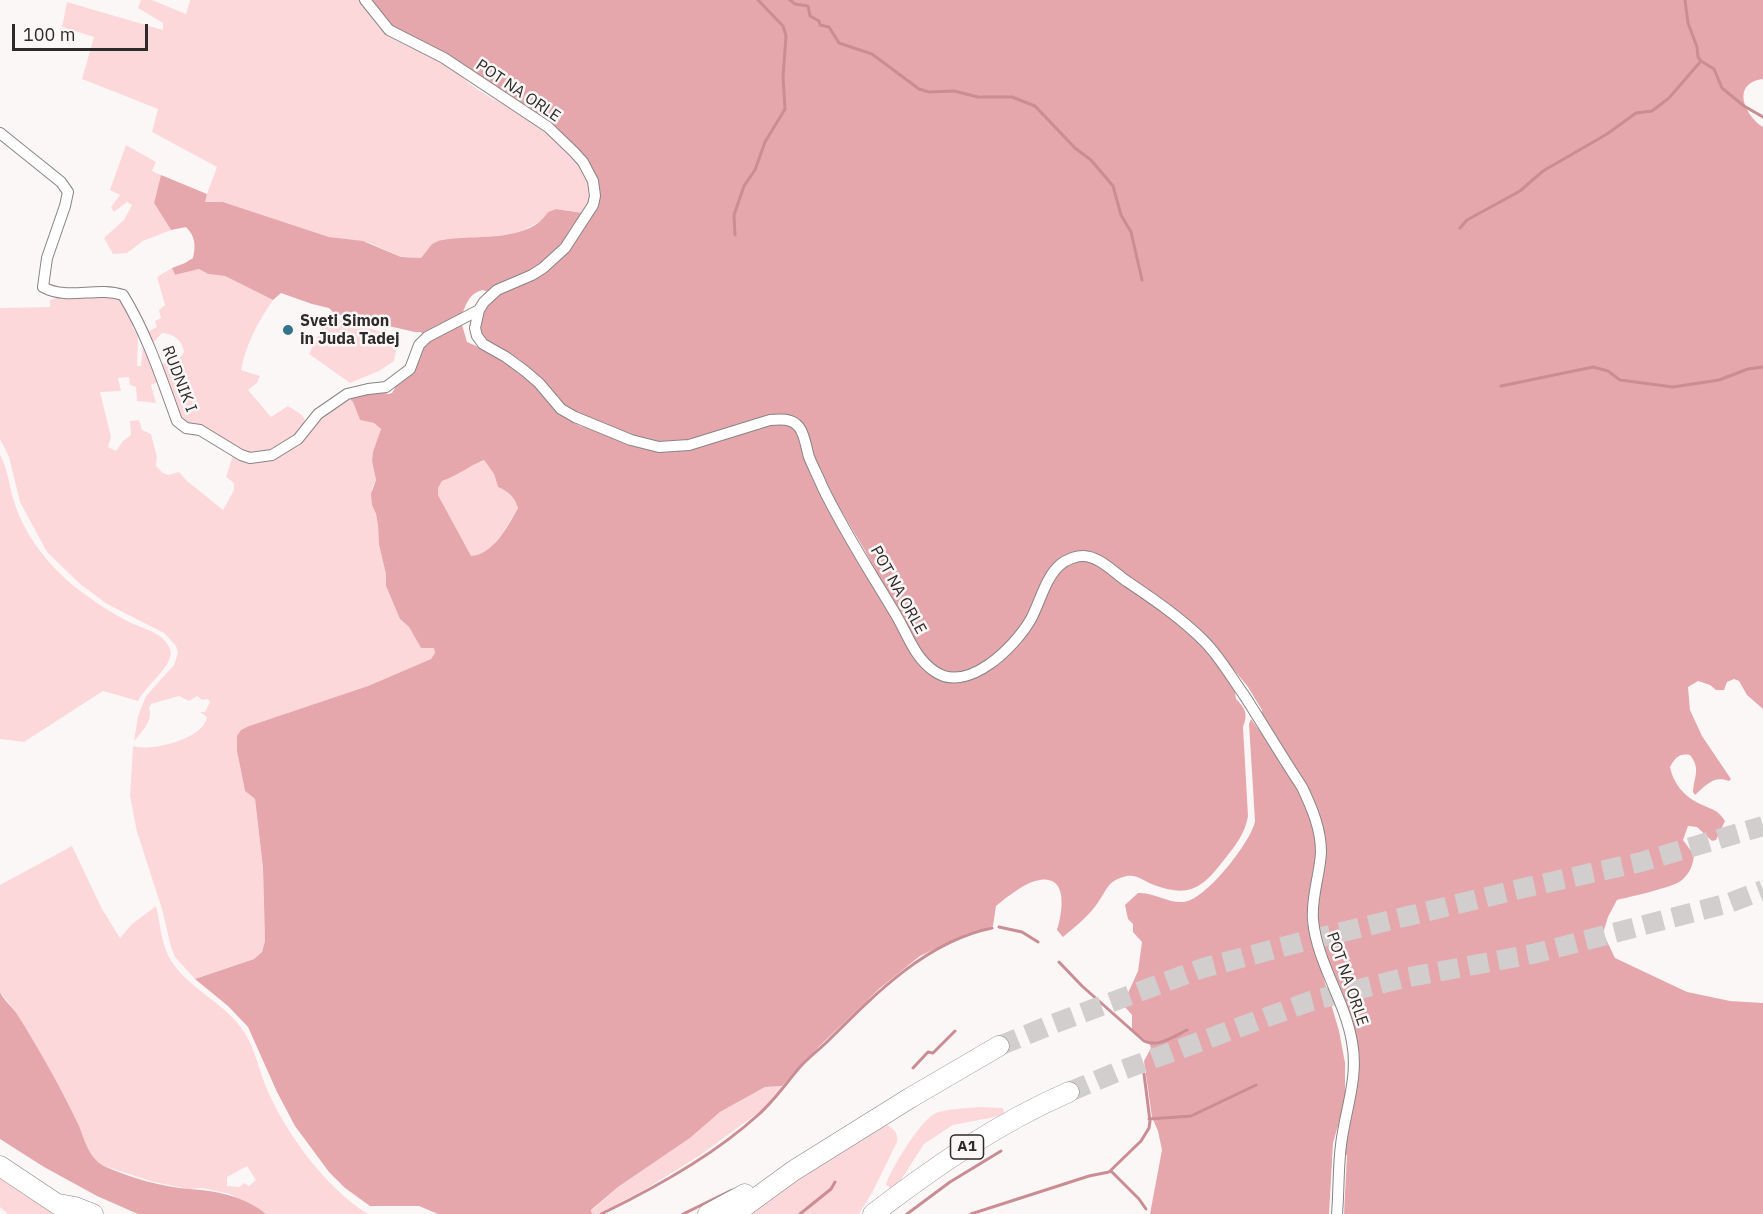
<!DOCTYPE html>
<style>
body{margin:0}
#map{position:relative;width:1763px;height:1214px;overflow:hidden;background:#fcf7f7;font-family:"IBM Plex Sans",sans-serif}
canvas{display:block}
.scale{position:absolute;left:12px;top:24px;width:136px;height:27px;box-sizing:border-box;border:3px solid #2c2a2a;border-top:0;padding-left:8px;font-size:18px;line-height:21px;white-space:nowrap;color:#2c2a2a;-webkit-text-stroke:4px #fcf7f7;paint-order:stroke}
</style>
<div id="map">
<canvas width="1763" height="1214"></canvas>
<div class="scale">100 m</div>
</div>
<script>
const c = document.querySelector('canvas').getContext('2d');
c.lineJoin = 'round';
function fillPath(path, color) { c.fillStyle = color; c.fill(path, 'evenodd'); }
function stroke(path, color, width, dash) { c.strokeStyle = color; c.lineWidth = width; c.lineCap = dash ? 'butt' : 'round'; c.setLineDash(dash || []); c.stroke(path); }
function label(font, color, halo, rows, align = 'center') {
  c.font = font + ' "IBM Plex Sans",sans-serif'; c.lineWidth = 5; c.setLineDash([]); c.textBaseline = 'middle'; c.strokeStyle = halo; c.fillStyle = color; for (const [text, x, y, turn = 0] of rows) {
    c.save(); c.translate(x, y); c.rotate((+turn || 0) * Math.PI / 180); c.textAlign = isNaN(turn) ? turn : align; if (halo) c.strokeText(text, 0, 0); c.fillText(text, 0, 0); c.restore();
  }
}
const green = new Path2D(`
 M141 0H152L186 14 190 0H361C367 9 373 22 382 30 395 44 425 52 442 61 454 68 463 79 474 87 506 108 587 148 590 191 591 199 587 206 583 213L556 209 548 212 544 219 517 234 438 241 432 244 421 258 401 257 370 243 329 237 223 202H204L217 167 152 132 158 109 82 79 94 37 62 27 67 2 163 30V23L138 8Z
 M126 145 156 162 152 171 161 175 154 203 171 230 143 241 127 253 113 254 104 238 124 220 132 205 127 202 114 212 111 207 120 195 110 190Z
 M172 268 175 275 199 269 208 274 225 276 273 300C258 322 246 344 241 370L260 376 257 383 248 390 271 417 288 406 302 415 305 420 301 431 268 453 245 454 180 420 161 364 177 361 184 352C182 340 174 334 162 333L152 344 147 332 157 327 155 321 161 318 159 310 165 305 157 277Z
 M86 295 118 297 136 323 132 327 138 336 137 366H141L143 345 158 382 151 385 156 403 137 401 136 387 130 385 129 377 118 378 121 391 100 392 111 437 108 447 116 451 123 441 131 435 130 421 139 420 142 430 151 434 157 457 156 466 163 473 168 475 179 472 186 480 223 510 234 490V483L226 477 233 455 254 462 314 424 348 397 353 402 360 420 374 423 381 429 372 461 376 480 372 488V505L376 514 378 525 379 545 386 574V586L400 619 409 627 421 648H434L436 653 431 659 368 686 249 726 237 751 245 791 255 799 263 868 265 941 262 952 254 959 195 979 175 957 171 947 162 909 137 832 130 796 133 746C151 752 204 739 207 717L200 712H205L210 702 208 699 202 700 197 696 189 701 179 696 151 704 149 708C154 720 141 733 134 741L138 716 146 696 174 665 178 653 176 646 164 633 107 604 80 584 47 552 20 502 9 457 0 439V308L50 307V300C60 296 74 297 86 295Z
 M331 317 399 337 394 361 379 371 350 383 309 354 323 325 327 326Z
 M0 455C7 467 9 484 13 498 23 533 47 564 75 587 92 600 110 612 129 622 139 627 153 630 162 638 165 641 168 644 170 649 176 664 145 686 138 701L103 691 24 742 0 739Z
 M484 460 494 474 498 487C509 492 514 496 518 508 507 526 493 555 471 557L438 495V488L442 481C457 476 469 466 484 460Z
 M72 846 102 909 120 938 132 924 156 906C160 922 161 940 168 955 184 987 222 1000 242 1029 253 1044 257 1062 263 1079 280 1126 325 1188 368 1214H266L230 1194 203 1188 189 1189 154 1182 104 1166 95 1159 87 1148 78 1125 42 1056 15 1011 0 992V885ZM247 1166 256 1180 249 1186 244 1183 240 1187 227 1186V1177Z
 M782 1086 762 1110 699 1156 644 1190 598 1214H592L591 1211 618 1187 690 1138 720 1112 765 1087Z
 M980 1107 1003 1108 1005 1115 953 1125 924 1144 897 1186 892 1189 887 1186 886 1184C892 1167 919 1123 934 1114 944 1109 968 1108 980 1107Z
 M887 1125C894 1129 899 1134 897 1142L873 1191 859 1214H746L882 1126Z
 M0 1174 59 1214H8L0 1207Z`);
const forest = new Path2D(`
 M368 0H1763V79C1731 83 1744 115 1763 127V709L1747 695 1739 681 1734 679 1727 682 1724 690H1716L1710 685 1698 681 1688 687 1690 710 1702 736 1731 779 1729 781C1714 775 1706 785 1695 795L1693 792C1694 776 1701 769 1690 755 1679 753 1675 758 1670 767 1673 783 1684 796 1698 803 1710 809 1718 809 1725 821L1716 840 1712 841 1697 827 1688 826 1683 840 1694 855C1693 865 1690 873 1682 880 1675 887 1629 897 1617 900L1608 917 1603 933 1615 958 1687 992 1730 1001 1763 1003V1214H1344L1347 1155 1344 1154 1353 1064 1324 955 1316 909 1319 894 1310 891 1307 922 1339 1031 1345 1063V1101L1333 1143 1329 1214H1150L1162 1150 1158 1131 1152 1117 1144 1061 1151 1048 1149 1043 1132 1030V1015L1124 1006V1002L1138 971 1142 942 1133 932V924L1128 919 1125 905 1138 893C1154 892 1167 903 1183 902 1204 902 1252 841 1255 821L1249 724 1251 719 1266 740 1261 718 1262 710 1248 687 1221 654 1181 613 1111 566 1069 555 1025 624 1004 647 985 662 962 674H953L937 669 917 648 864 549 830 492 813 456 805 428 799 419 790 415H770L681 443 657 444 585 417 559 402 534 373 519 359 482 338 477 332 482 311 490 300 567 252 598 180C589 159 573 143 556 128L391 28Z
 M161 175 207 194 205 202H223L329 237 363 241 401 257 421 258 432 244 438 241C471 233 527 245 548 212L556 209 583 213 561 247 543 264 488 292 483 290C467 294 467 305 460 318L467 342C489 351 510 363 528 379 548 397 553 412 580 426L656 451 774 424H788L794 427 806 461 924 669 942 681 956 683 987 670 1045 597 1057 575 1073 561 1082 560 1089 561 1104 570 1175 618 1210 653 1234 686 1236 699C1246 709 1248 714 1243 727L1248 816C1245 834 1235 846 1224 860 1202 888 1190 898 1154 885 1140 880 1137 872 1120 878 1107 883 1106 891 1099 901 1091 914 1075 927 1063 937L1057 930C1063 911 1069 871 1035 881 1022 885 1007 897 996 906L993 926 966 934 920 956 880 988 802 1063 782 1086 765 1087 720 1112 690 1138 618 1187 591 1210 592 1214H438L419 1206H370L345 1188 329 1172 295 1126 277 1092 248 1027 228 1006 195 979 254 959 262 952 265 941 263 868 255 799 245 791 237 751V736L241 730 249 726 368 686 431 659 435 653 434 648H421L409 627 400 619 386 586V574L379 545 378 525 376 514 372 505 371 494 376 480 372 461 373 452 381 429 374 423 360 420 353 402 348 397 378 390 388 394 392 393 420 347 428 345 421 332H415L335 314 329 308 312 304 281 293 273 300 225 276 208 274 199 269 175 275 172 268 185 263 193 258C196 245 195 236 186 227L171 230 154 203ZM484 460 494 474 498 487C509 492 514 496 518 508 508 526 493 555 471 556L438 495V488L442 481C457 476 469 466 484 460Z
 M0 992C4 1001 12 1006 17 1014 39 1049 61 1088 79 1126 85 1141 89 1159 106 1167 131 1178 162 1187 190 1189 217 1191 244 1196 266 1214H138L97 1196 44 1167 0 1139Z`);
const stream = new Path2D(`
 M790 0 795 4 808 6 810 16 819 21 820 25 829 27 839 43 872 54 919 89 929 92 954 91 978 97H1012L1035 106 1075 148 1091 160 1113 186 1121 215 1131 232 1142 280
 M1685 0 1688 23 1697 47 1698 57 1701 61 1714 69 1722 88 1744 106 1763 117
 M1460 228 1467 220 1520 191 1543 171 1607 134 1636 113 1652 111 1669 98 1701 61
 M735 235 734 215 744 186 755 170 765 142 785 109 783 77 786 36 783 26 758 0
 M1501 386 1593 367 1608 371 1620 380 1673 387 1719 380 1748 369 1763 367
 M999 927 1022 932 1038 942
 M1059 962 1082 986 1144 1041C1158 1048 1174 1036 1187 1030
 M913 1068 928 1052 933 1053 955 1031
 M1149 1119 1191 1116 1256 1085
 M1111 1171 1139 1199 1146 1209
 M601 1214C655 1188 713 1156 758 1115 774 1101 786 1083 800 1067 809 1057 820 1049 830 1039 875 994 927 941 992 928
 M683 1214 732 1190
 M800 1214 831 1189 835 1182
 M907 1214 950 1182 1001 1151
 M971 1214 1089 1176 1109 1172 1141 1141 1149 1128 1150 1121 1144 1074`);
const highwayTunnel = new Path2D(`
 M999 1046 1053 1024 1203 968 1305 941 1528 887 1641 862 1763 826
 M1069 1092 1117 1072 1311 1001 1404 978 1533 954 1729 903 1763 890`);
const street = new Path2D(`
 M365 0 389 30 444 58 548 127 574 152 583 162 593 181 595 196 593 205 565 248 543 268 532 275 497 290 484 302 479 310 475 328 477 336 483 344 506 357 525 371 539 383 561 409 575 417 631 440 659 447 689 445 770 420C780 419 792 418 799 427 805 435 806 447 809 457 813 467 818 476 822 486 843 530 871 573 896 615 908 635 914 657 934 671 967 695 1015 647 1031 619 1040 602 1046 576 1061 564 1066 560 1076 556 1082 556 1097 555 1114 572 1125 580 1153 599 1180 617 1204 641 1220 657 1231 677 1244 695 1264 726 1282 757 1302 787 1312 808 1321 829 1321 852 1320 875 1311 897 1313 920 1317 963 1345 1000 1352 1042 1359 1078 1345 1110 1341 1145 1338 1168 1339 1191 1337 1214
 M0 133 61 182 68 192 65 206 47 258 43 287C68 301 96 286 123 295 147 334 161 377 177 421L186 428 200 430 241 455 250 458 272 455 298 439 318 414 347 394 368 389 386 387 410 369 419 345 427 337 479 310`);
const highway = new Path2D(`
 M0 1166 72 1214
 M59 1204 75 1207 93 1214
 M708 1214 745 1194
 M734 1214 793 1171 910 1098 999 1046
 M873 1214C934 1167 998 1123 1069 1092`);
const markers = [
 [288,330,6,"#357389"]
];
const shields = [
 [967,1147,33]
];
const shieldNames = [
 ["A1",967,1147]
];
const streetNames = [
 ["POT NA ORLE",518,91,34],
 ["RUDNIK I",179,379,69],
 ["POT NA ORLE",898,590,61],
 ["POT NA ORLE",1347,979,71]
];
const poiNames = [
 ["Sveti Simon",300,321],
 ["in Juda Tadej",300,339]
];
fillPath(green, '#fdd8db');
fillPath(forest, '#e6a7ac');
stroke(stream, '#ca8d93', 3);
stroke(highwayTunnel, '#d2cece', 20, [20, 10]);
stroke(street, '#888484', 12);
stroke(highway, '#888484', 21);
stroke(street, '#fff', 10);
stroke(highway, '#fff', 20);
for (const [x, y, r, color] of markers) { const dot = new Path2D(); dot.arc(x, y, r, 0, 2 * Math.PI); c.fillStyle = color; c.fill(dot); stroke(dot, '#fcf7f7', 2); }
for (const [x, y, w] of shields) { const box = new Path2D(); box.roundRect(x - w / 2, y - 12, w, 24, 4.5); c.fillStyle = '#fcf7f7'; c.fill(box); stroke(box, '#2c2a2a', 1.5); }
label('bold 15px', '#2c2a2a', null, shieldNames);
label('16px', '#2c2a2a', '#fcf7f7', streetNames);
label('bold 16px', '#2c2a2a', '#fcf7f7', poiNames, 'left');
</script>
